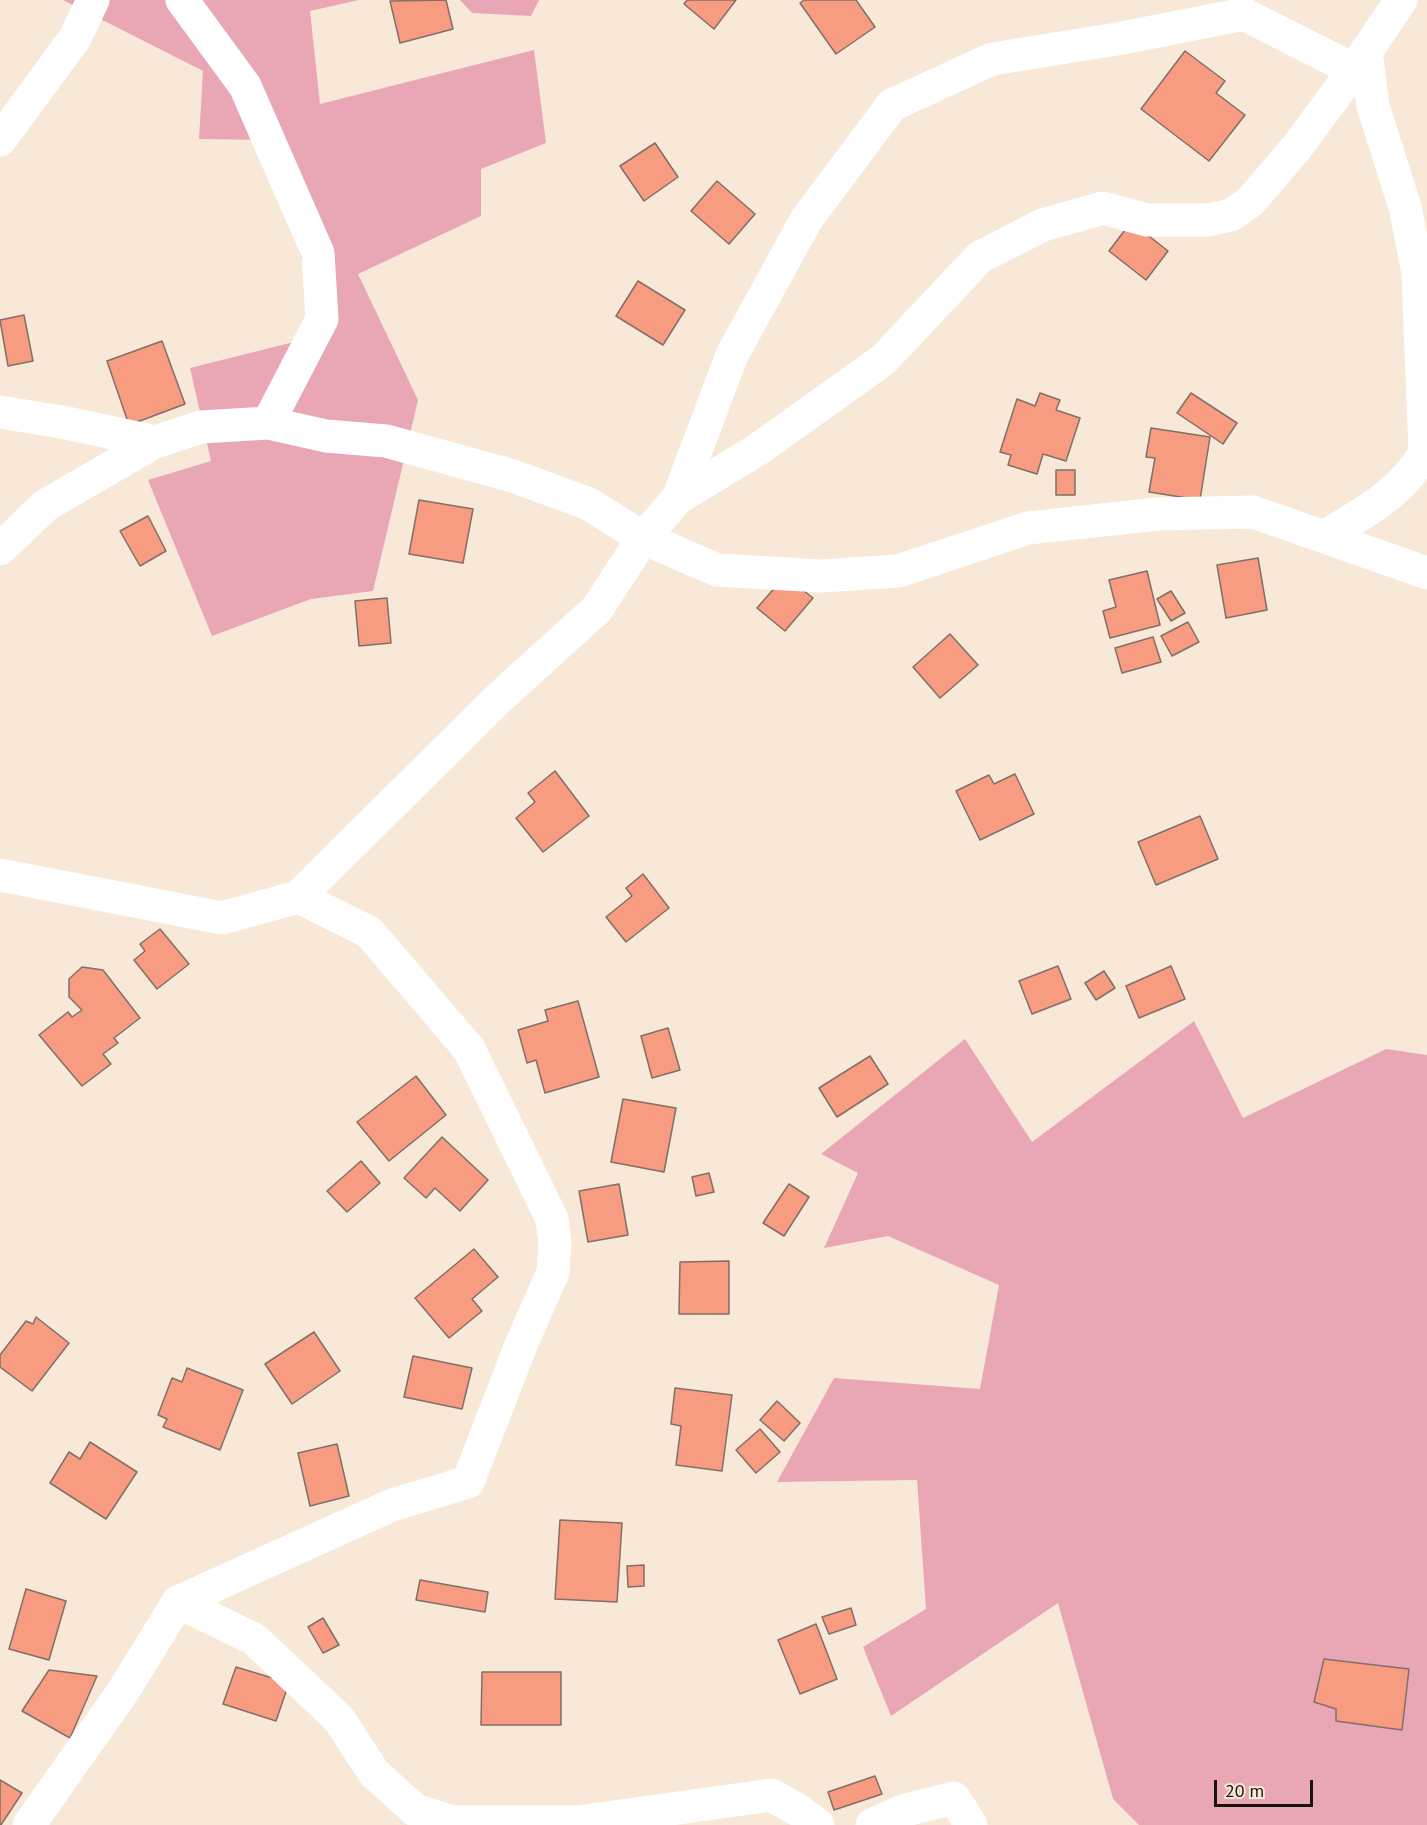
<!DOCTYPE html>
<style>
body{margin:0}
#map{position:relative;width:1427px;height:1825px;overflow:hidden;background:#f8e8d7;font-family:"PT Sans",sans-serif}
canvas{display:block}
.scale{position:absolute;left:1214px;top:1780px;width:99px;height:27px;box-sizing:border-box;border:3px solid #18130d;border-top:0;padding-left:8px;font-size:18px;line-height:21px;white-space:nowrap;color:#18130d;-webkit-text-stroke:4px #f8e8d7;paint-order:stroke}
</style>
<div id="map">
<canvas width="1427" height="1825"></canvas>
<div class="scale">20 m</div>
</div>
<script>
const c = document.querySelector('canvas').getContext('2d');
c.lineJoin = 'round';
function fillPath(path, color) { c.fillStyle = color; c.fill(path, 'evenodd'); }
function stroke(path, color, width, dash) { c.strokeStyle = color; c.lineWidth = width; c.lineCap = dash ? 'butt' : 'round'; c.setLineDash(dash || []); c.stroke(path); }
const green = new Path2D(`
 M63 0H359L310 11 320 104 534 50 546 143 481 169V216L358 274 418 400 373 591 311 599 212 636 148 480 211 461 190 368 322 335 270 140 199 139 203 71Z
 M460 0H539L531 16 472 13Z
 M1194 1021 1243 1118 1386 1049 1427 1055V1825H1139L1113 1799 1058 1603 891 1716 863 1647 926 1609 917 1480 777 1482 834 1378 980 1389 999 1285 888 1236 824 1248 858 1173 821 1154 965 1039 1032 1142Z`);
const building = new Path2D(`
 M446 0 453 29 400 43 390 1Z
 M687 0H736L714 29 684 4Z
 M804 0H856L875 27 836 54 800 3Z
 M1185 51 1225 81 1216 93 1245 115 1209 161 1141 109Z
 M655 143 678 177 644 201 620 166Z
 M717 181 755 214 729 244 691 211Z
 M1131 222 1168 251 1146 280 1109 251Z
 M638 281 685 310 663 345 616 316Z
 M24 315 33 361 8 366 0 320Z
 M162 341 185 404 129 425 107 361Z
 M1040 393 1060 400 1056 410 1080 418 1066 461 1043 454 1037 474 1008 465 1011 455 1000 452 1017 399 1035 406Z
 M1191 393 1237 423 1223 444 1177 413Z
 M1151 428 1210 437 1200 500 1149 492 1155 458 1146 457Z
 M1056 470H1075V495H1056Z
 M419 500 473 509 463 563 409 554Z
 M148 516 166 551 140 566 120 531Z
 M1258 558 1267 610 1226 618 1217 565Z
 M1147 571 1160 625 1110 638 1103 611 1116 607 1109 580Z
 M785 576 813 598 785 631 757 608Z
 M1171 591 1185 613 1171 621 1157 599Z
 M387 598 391 643 359 646 355 601Z
 M1188 622 1199 642 1172 656 1161 636Z
 M950 634 978 665 940 698 913 667Z
 M1153 637 1161 662 1122 673 1115 648Z
 M555 771 589 816 543 852 516 818 535 802 528 793Z
 M1015 774 1034 814 980 840 956 791 989 775 994 784Z
 M1200 816 1218 859 1156 885 1138 842Z
 M643 874 669 908 626 942 606 917 632 896 626 888Z
 M160 929 189 964 157 989 134 960 145 951 140 944Z
 M1058 966 1071 999 1032 1014 1019 981Z
 M1171 966 1185 999 1139 1018 1126 986Z
 M82 967 103 970 140 1018 114 1038 118 1043 103 1054 111 1064 82 1086 39 1035 68 1012 72 1017 82 1010 69 997V979Z
 M1104 971 1115 988 1096 1000 1085 983Z
 M578 1001 599 1077 545 1093 536 1060 527 1063 518 1030 548 1021 545 1010Z
 M668 1028 680 1070 652 1078 641 1036Z
 M870 1056 888 1084 837 1117 819 1088Z
 M416 1076 446 1115 389 1161 357 1122Z
 M623 1099 676 1108 664 1172 611 1162Z
 M442 1137 488 1180 460 1211 435 1188 426 1198 404 1178Z
 M361 1161 380 1183 347 1212 327 1191Z
 M709 1173 714 1192 696 1196 692 1177Z
 M619 1184 628 1235 588 1242 579 1191Z
 M789 1184 809 1197 784 1236 763 1223Z
 M474 1249 498 1277 472 1299 482 1311 449 1338 415 1298Z
 M729 1261V1314H679L680 1262Z
 M36 1317 69 1343 32 1391 0 1367V1355L26 1321 33 1324Z
 M314 1332 340 1371 292 1404 265 1364Z
 M413 1356 472 1368 462 1409 404 1397Z
 M187 1368 243 1390 220 1450 163 1427 167 1419 158 1415 172 1378 182 1382Z
 M675 1388 732 1395 722 1471 676 1465 681 1426 671 1424Z
 M777 1401 800 1423 784 1441 760 1420Z
 M760 1429 780 1452 756 1473 736 1450Z
 M90 1442 137 1472 106 1519 50 1483 69 1452 80 1459Z
 M337 1444 349 1496 310 1506 298 1453Z
 M560 1520 622 1523 617 1602 555 1599Z
 M644 1565V1586L628 1587 627 1566Z
 M420 1580 488 1592 485 1612 416 1600Z
 M26 1589 66 1601 49 1660 9 1649Z
 M851 1608 856 1625 829 1634 822 1617Z
 M323 1618 339 1645 323 1653 308 1627Z
 M816 1624 837 1679 800 1694 778 1640Z
 M1324 1659 1409 1669 1402 1730 1336 1721V1709L1314 1702Z
 M236 1667 289 1683 276 1721 223 1704Z
 M49 1670 97 1676 70 1738 22 1711Z
 M482 1672H561V1725H481Z
 M875 1776 882 1794 834 1810 828 1792Z
 M0 1780 22 1793 1 1825H0Z`);
const minor = new Path2D(`
 M182 0 245 86 318 253 322 319 268 423
 M0 140 75 38 93 0
 M0 412 62 422 155 442
 M678 498 732 355 806 220 892 105 992 59 1117 39 1244 14 1354 70
 M1325 536C1368 510 1397 497 1425 453L1418 273 1405 207 1373 106 1366 51
 M0 549 46 505 155 442 201 427 268 423 326 436 386 441 513 476 589 504 643 538 717 570 821 576 898 571 1028 528 1158 514 1253 512 1427 573
 M0 875 222 918 298 897 369 932 469 1049 552 1219 555 1243 553 1272 521 1345 468 1482 392 1505 178 1602 124 1690 29 1825
 M298 897 499 698 597 609 643 538 678 498 757 450 883 360 980 257 1043 225 1103 208 1147 220H1208L1231 215 1250 202 1297 147 1354 70 1401 0
 M178 1602 254 1639 339 1719 374 1773 415 1810 452 1822H578L771 1795 798 1810 818 1825
 M872 1825 902 1811 954 1798 971 1825`);
fillPath(green, '#e9a7b6');
fillPath(building, '#f79c81');
stroke(building, '#836e68', 1.5);
stroke(minor, '#fff', 33);
</script>
